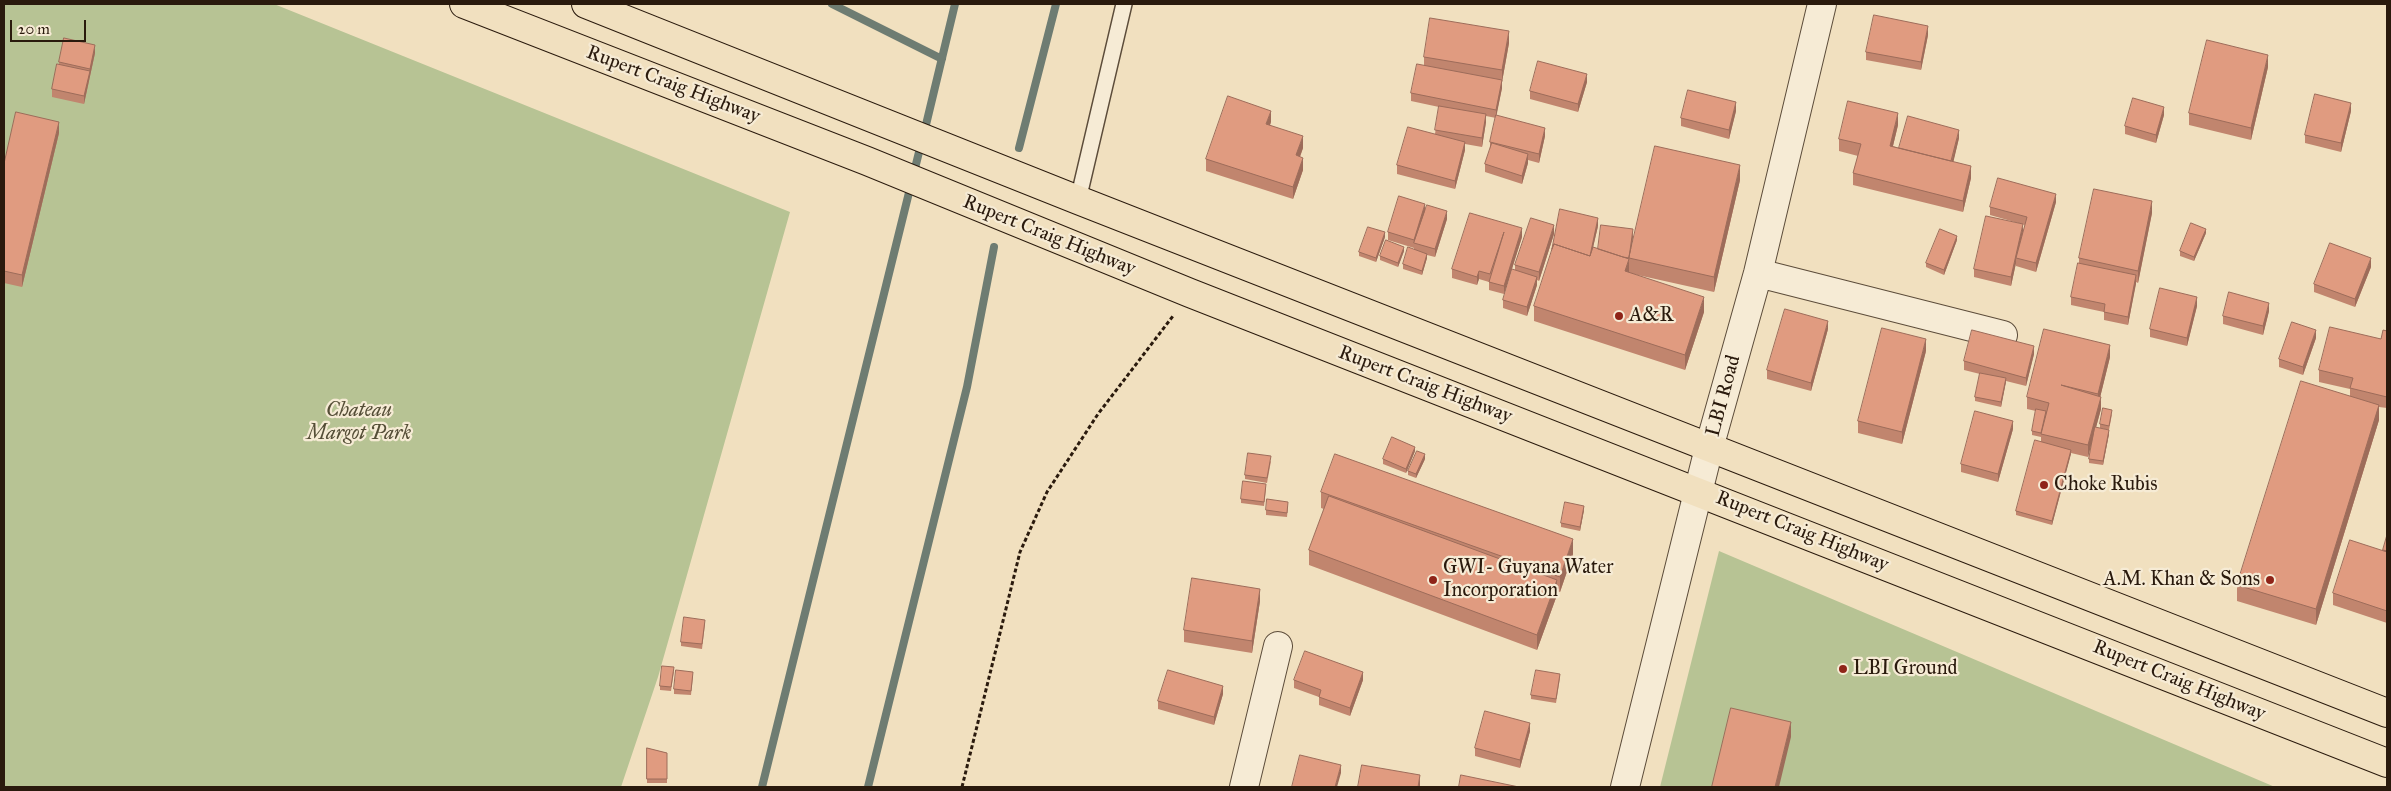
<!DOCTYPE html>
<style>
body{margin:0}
#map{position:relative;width:2391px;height:791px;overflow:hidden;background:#f1e0bf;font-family:"IM FELL Great Primer",serif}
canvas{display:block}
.frame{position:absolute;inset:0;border:5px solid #2a1a0d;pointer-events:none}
.scale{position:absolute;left:10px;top:20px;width:76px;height:22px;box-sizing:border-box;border:2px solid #2a1a0d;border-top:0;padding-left:6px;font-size:15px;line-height:18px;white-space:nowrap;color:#2a1a0d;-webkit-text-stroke:4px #f6ebd5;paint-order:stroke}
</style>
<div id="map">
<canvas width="2391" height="791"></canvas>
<div class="frame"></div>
<div class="scale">20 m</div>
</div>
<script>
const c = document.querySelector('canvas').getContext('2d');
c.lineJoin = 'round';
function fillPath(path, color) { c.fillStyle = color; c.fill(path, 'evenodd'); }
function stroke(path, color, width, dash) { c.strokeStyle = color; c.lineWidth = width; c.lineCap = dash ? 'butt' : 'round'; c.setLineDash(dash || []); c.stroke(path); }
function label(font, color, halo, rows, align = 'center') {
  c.font = font + ' "IM FELL Great Primer",serif'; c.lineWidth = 4.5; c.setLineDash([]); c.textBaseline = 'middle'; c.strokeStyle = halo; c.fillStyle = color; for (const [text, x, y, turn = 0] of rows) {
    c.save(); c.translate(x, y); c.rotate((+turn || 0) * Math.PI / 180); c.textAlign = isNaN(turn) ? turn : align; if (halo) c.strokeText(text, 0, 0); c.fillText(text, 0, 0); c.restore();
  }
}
const green = new Path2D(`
 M4 4H274L790 212 658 677 621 787H4Z
 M1719 551 2275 787H1660Z`);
const stream = new Path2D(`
 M832 4 942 59
 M924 133 955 4
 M1019 148 1056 4
 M762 787 921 144
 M868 787 967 387 994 247`);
const path = new Path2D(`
 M962 787 1020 552 1047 492 1098 414 1173 316`);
const lane = new Path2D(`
 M1078 200 1124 4`);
const street = new Path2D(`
 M1758 273 2003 335
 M1244 787 1278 646
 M1625 787 1709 448 1758 273 1822 4`);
const primary = new Path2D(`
 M464 4 867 161 1190 293 2387 763
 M586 4 1078 200 2387 713`);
const wall = new Path2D(`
 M1928 35 1921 70 1866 60V52Z
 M1509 43 1502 82V88L1496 116 1545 136 1539 163 1528 160V163L1522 184 1485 172V164L1490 150V142L1496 118 1486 116V122L1482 147 1465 144V150L1455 189 1397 174V165L1435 134 1439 107 1411 101V93L1424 65V57Z
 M95 53 84 104 52 97V89L59 64V62Z
 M2268 67 2251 140 2189 125V113Z
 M1587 82 1578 112 1530 99V91Z
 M1736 111 1729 139 1681 126V118Z
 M2351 111 2341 152 2305 143V135Z
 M2164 115 2156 143 2125 134V126Z
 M1271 122 1270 125 1303 148 1300 157 1303 170 1293 199 1206 171V159Z
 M1898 125 1893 146 1899 148 1959 138 1953 162 1971 178 1963 212 1853 185V173L1858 156 1839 151V139Z
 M59 133 22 287 4 283V164Z
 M1740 180 1714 292 1633 274 1704 312 1685 370 1534 321V306L1598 226 1593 247 1598 249 1633 237 1631 248Z
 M2056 202 2036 272 2016 266V263L2011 286 1974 277V269L2023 232 2025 225 1990 215V207Z
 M1425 209 1447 219 1435 257 1427 255V258L1422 275 1403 269V264L1414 249V247V248L1388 240V232Z
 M2152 213 2138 283 2136 282 2128 325 2104 320V312L2071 305V297L2079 263V258Z
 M2206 233 2194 261 2180 256V251Z
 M1554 234 1539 281 1537 280V285L1527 316 1503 308V300L1515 270V265Z
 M1385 237 1376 262 1359 256V252Z
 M1522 237 1504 294 1489 290V282L1479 279 1477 285 1452 278V269Z
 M1957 240 1944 275 1926 267V263Z
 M1404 251 1398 267 1380 260V256Z
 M2371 267 2355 307 2314 292V284Z
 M2197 306 2187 346 2150 337V329Z
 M2269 311 2263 335 2223 324V316Z
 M1828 329 1811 391 1767 379V370Z
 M2387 331V408L2379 407V420L2316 625 2237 601V585L2350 396V389L2319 382V370L2381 339Z
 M2316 338 2303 375 2279 367V359Z
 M1926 351 1902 444 1858 433V421Z
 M2034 354 2026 386 2006 381 2001 407 1975 401V397L1980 374 1964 370V361Z
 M2110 357 2100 397 2101 409 2096 427 2109 434 2103 465 2089 463V459L2094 432 2088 457 2071 453 2052 525 2016 515V511L2041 442V437L2032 435V431L2036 411 2027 409V397Z
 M2112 414 2109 430 2100 428V424Z
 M2013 429 1998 482 1961 472V464Z
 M1415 451 1406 473 1383 464V459Z
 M1425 459 1416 478 1408 475V471Z
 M1271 461 1267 483 1245 479V475Z
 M1266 488 1264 506 1241 503V499Z
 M1321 492 1573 554 1560 592 1557 591V595L1537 650 1309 565V550L1324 509 1321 508Z
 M1288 506 1287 517 1266 515V510Z
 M1584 510 1580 531 1561 527V523Z
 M2387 535V623L2333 605V593L2383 551Z
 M1260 601 1252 653 1184 642V630Z
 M705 624 702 649 681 646V642Z
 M674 671 671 691 660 690V686Z
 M693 676 691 695 674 694V689Z
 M1560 678 1556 703 1531 699V695Z
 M1294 680H1363L1350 716 1319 705V697L1294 688Z
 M1223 694 1214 725 1158 709V701Z
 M1530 731 1520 768 1475 756V748Z
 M647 748 667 753V783H647Z`);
const shadedWall = new Path2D(`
 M1928 26V35L1921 70V62Z
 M1509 31V43L1502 82V70Z
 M95 45V53L84 104V96Z
 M2268 55V67L2251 140V128Z
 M1587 74V82L1578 112V104Z
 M1502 80V88L1496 118V110Z
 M1736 102V111L1729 139V130Z
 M2351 103V111L2341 152V143Z
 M2164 107V115L2156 143V135Z
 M1271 111V122L1266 136V124Z
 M1898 113V125L1890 158V146Z
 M1486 114V122L1482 147V138Z
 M59 122V133L22 287V275Z
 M1545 128V136L1539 163V154Z
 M1959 130V138L1951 172V164Z
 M1303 136V148L1296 167V155Z
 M1465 142V150L1455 189V181Z
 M1528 154V163L1522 184V176Z
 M1303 158V170L1293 199V187Z
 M1740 165V180L1714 292V277Z
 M1971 166V178L1963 212V201Z
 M2056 194V202L2036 272V263Z
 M2152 201V213L2138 283V271Z
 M1425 204V212L1414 243V248V240Z
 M1447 211V219L1435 257V249Z
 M1598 218V226L1589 265V257Z
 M2023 224V232L2016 258V263L2011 286V277Z
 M1554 225V234L1539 281V272Z
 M1522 228V237L1504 294V286Z
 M1633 229V237L1630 258H1629V274L1625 271 1629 260Z
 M2206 229V233L2194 261V257Z
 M1385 232V237L1376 262V258Z
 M1957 236V240L1944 275V270Z
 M1404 247V251L1398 267V263Z
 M1427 254V258L1422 275V271Z
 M2371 258V267L2355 307V299Z
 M1479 271V279L1477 285V277Z
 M2136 275V284L2128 325V317Z
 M1537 277V285L1527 316V307Z
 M1704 297V312L1685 370V355Z
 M2197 297V306L2187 346V338Z
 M2269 303V311L2263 335V326Z
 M1828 321V329L1811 391V383Z
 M2316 330V338L2303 375V367Z
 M1926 339V351L1902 444V432Z
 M2110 345V357L2098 406V394Z
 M2034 346V354L2026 386V378Z
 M2006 378V382L2001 407V402Z
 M2101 397V409L2088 457V445Z
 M2379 405V420L2316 625V609Z
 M2013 421V429L1998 482V474Z
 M2109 430V434L2103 465V461Z
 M1415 447V451L1406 473V469Z
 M2071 450V454L2052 525V521Z
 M1425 454V459L1416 478V474Z
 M1584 506V510L1580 531V527Z
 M1573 539V554L1560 592V577Z
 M1557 580V595L1537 650V635Z
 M1260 589V601L1252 653V641Z
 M1363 672V680L1350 716V708Z
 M1223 686V694L1214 725V717Z
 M1791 722V737L1779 787H1775Z
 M1530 723V731L1520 768V760Z
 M1341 765V773L1337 787H1335Z
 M1420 775V787H1418Z`);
const building = new Path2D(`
 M1874 15 1928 26 1921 62 1866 52Z
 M1430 18 1509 31 1502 70 1424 57Z
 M64 38 95 45 90 69 59 62Z
 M2207 40 2268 55 2251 128 2189 113Z
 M1538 61 1587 74 1578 104 1530 91Z
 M57 64 90 71 84 96 52 89Z
 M1417 64 1502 80 1496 110 1411 93Z
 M1688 90 1736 102 1729 130 1681 118Z
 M2315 94 2351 103 2341 143 2305 135Z
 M1228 96 1271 111 1266 124 1303 136 1296 155 1303 158 1293 187 1206 159Z
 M2133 98 2164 107 2156 135 2125 126Z
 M1848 101 1898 113 1890 146 1971 166 1963 201 1853 173 1861 144 1839 139Z
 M1439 106 1486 114 1482 138 1435 130Z
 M16 112 59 122 22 275 4 271V164Z
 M1496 115 1545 128 1539 154 1490 142Z
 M1908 116 1959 130 1951 161 1899 148Z
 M1408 127 1465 142 1455 181 1397 165Z
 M1492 143 1528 154 1522 176 1485 164Z
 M1655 146 1740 165 1714 277 1629 258Z
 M1998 178 2056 194 2036 263 2016 258 2027 217 1990 207Z
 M2094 189 2152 201 2138 271 2079 258Z
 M1399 196 1425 204 1414 240 1388 232Z
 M1427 205 1447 211 1435 249 1414 243Z
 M1560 209 1598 218 1590 256 1554 244 1552 249Z
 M1470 213 1522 228 1504 286 1489 282 1504 232 1490 274 1479 271 1477 277 1452 269Z
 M1986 216 2023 224 2011 277 1974 269Z
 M1531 218 1554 225 1539 272 1515 265Z
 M2191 223 2206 229 2194 257 2180 251Z
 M1601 225 1633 229 1629 258 1623 257 1598 249Z
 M1368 227 1385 232 1376 258 1359 252Z
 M1940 229 1957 236 1944 270 1926 263Z
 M1386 240 1404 247 1398 263 1380 256Z
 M2330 243 2371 258 2355 299 2314 284Z
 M1554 244 1590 256 1593 247 1629 259 1625 271 1704 297 1685 355 1534 306Z
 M1408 247 1427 254 1422 271 1403 264Z
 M2078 263 2136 275 2128 317 2104 312 2105 304 2071 297Z
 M1512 269 1537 277 1527 307 1503 300Z
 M2160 288 2197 297 2187 338 2150 329Z
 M2229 292 2269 303 2263 326 2223 316Z
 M1785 309 1828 321 1811 383 1767 370Z
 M2292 322 2316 330 2303 367 2279 359Z
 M2330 327 2381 339 2383 330 2387 331V397L2350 388 2353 378 2319 370Z
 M1882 328 1926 339 1902 432 1858 421Z
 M2044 329 2110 345 2098 394 2061 385 2101 397 2088 445 2041 434 2049 403 2027 397Z
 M1972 330 2034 346 2026 378 1964 361Z
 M1980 373 2006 378 2001 402 1975 397Z
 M2301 381 2379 405 2316 609 2237 585Z
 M2103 408 2112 410 2109 426 2100 424Z
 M2036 409 2046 411 2041 433 2032 431Z
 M1975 411 2013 421 1998 474 1961 464Z
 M2095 427 2109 430 2103 461 2089 459Z
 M1392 437 1415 447 1406 469 1383 459Z
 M2035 440 2071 450 2052 521 2016 511Z
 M1417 451 1425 454 1416 474 1408 471Z
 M1248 453 1271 456 1267 478 1245 475Z
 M1335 454 1573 539 1560 577 1321 492Z
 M1243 481 1266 484 1264 502 1241 499Z
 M1329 496 1557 580 1537 635 1309 550Z
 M1267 499 1288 502 1287 513 1266 510Z
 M1565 502 1584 506 1580 527 1561 523Z
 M2387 535V551L2383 550Z
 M2350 540 2387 552V611L2333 593Z
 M1192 578 1260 589 1252 641 1184 630Z
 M684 617 705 620 702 644 681 642Z
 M1305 651 1363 672 1350 708 1319 697 1321 690 1294 680Z
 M662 666 674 667 671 687 660 686Z
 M676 670 693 672 691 691 674 689Z
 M1168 670 1223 686 1214 717 1158 701Z
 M1536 670 1560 674 1556 699 1531 695Z
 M1731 708 1791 722 1775 787H1712Z
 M1485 711 1530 723 1520 760 1475 748Z
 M647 748 667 753V779H647Z
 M1300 755 1341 765 1335 787H1292Z
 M1362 765 1420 775 1418 787H1358Z
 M1461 775 1519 787H1459Z`);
const markers = [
 [1619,316,5,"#8f2418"],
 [2044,485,5,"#8f2418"],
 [1433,580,5,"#8f2418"],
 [2270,580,5,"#8f2418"],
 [1843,669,5,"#8f2418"]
];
const streetNames = [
 ["Rupert Craig Highway",673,85,21],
 ["Rupert Craig Highway",1049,236,22],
 ["Rupert Craig Highway",1425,385,21],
 ["LBI Road",1724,396,-75],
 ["Rupert Craig Highway",1802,532,22],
 ["Rupert Craig Highway",2179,681,22]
];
const poiNames = [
 ["A&R",1629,316],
 ["Choke Rubis",2054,485],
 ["GWI- Guyana Water",1443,568],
 ["Incorporation",1443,591],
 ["A.M. Khan & Sons",2260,580,"right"],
 ["LBI Ground",1853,669]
];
const parkNames = [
 ["Chateau",359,411],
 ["Margot Park",359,434]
];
fillPath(green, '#b7c394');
stroke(stream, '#6e7c72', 8);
stroke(lane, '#5c4c3a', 18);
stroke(street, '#5c4c3a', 30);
stroke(primary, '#2a1a0d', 30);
stroke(path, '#2a1a0d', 3, [4, 2.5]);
stroke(lane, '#f6ebd5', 15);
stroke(street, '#f6ebd5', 28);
stroke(primary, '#f1e0bf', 28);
fillPath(wall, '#c1856e');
fillPath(shadedWall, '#9d6c5a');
fillPath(building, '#e09b80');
stroke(building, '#9d6c5a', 1);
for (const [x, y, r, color] of markers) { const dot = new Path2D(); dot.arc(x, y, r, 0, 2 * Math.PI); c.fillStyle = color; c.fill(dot); stroke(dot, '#f6ebd5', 2); }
label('20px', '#2a1a0d', '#f6ebd5', streetNames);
label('20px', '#2a1a0d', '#f6ebd5', poiNames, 'left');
label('italic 20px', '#544d36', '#f6ebd5', parkNames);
</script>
